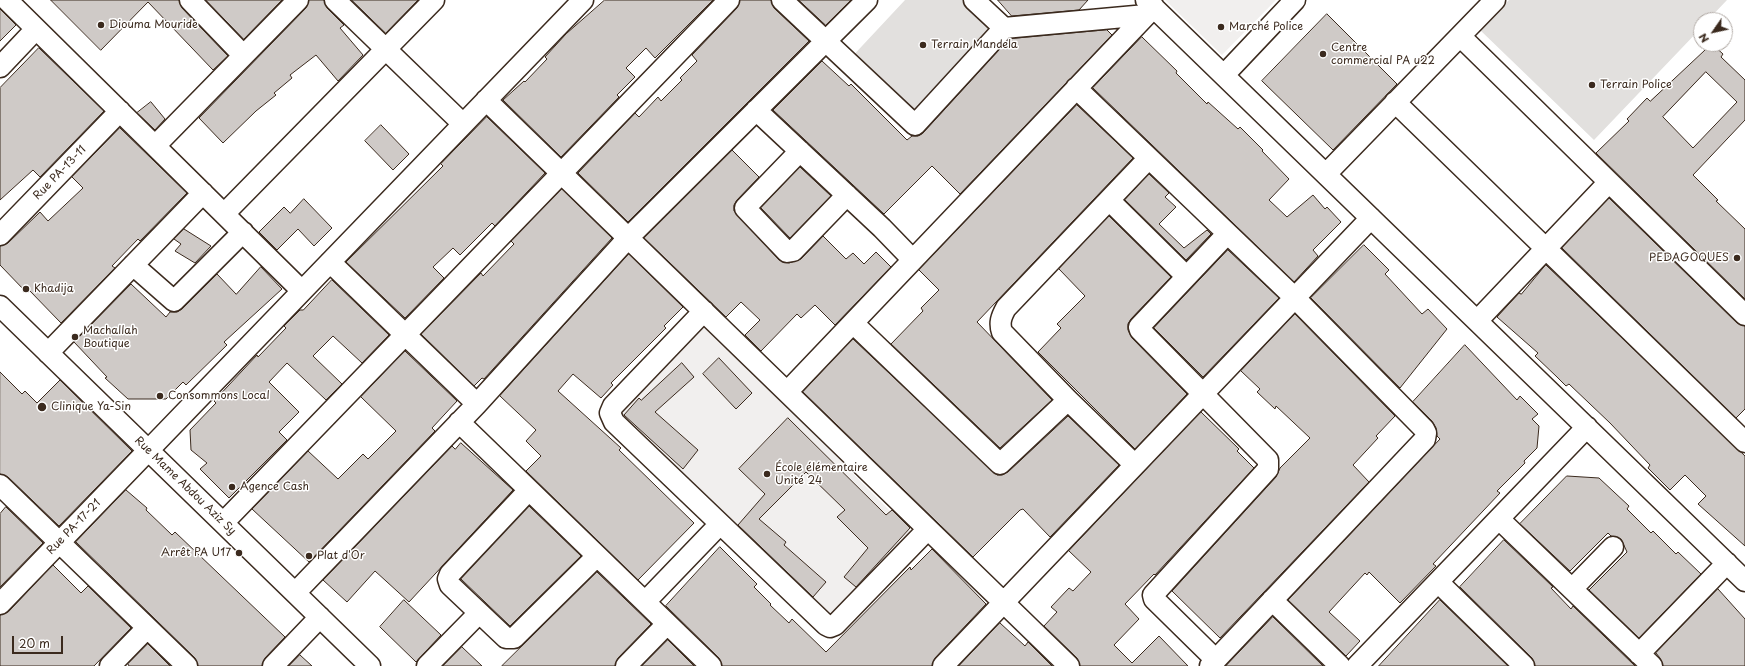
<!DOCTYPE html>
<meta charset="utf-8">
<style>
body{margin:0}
#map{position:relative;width:1745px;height:666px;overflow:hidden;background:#fff;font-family:"Playpen Sans",sans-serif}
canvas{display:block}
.north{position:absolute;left:1693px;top:12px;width:40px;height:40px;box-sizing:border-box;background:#fff;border:1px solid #b1aaa5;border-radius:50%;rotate:236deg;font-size:11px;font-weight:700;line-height:16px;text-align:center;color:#3b2a1e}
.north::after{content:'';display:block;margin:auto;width:14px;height:18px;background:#3b2a1e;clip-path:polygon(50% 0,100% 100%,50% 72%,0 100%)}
.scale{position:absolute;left:12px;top:636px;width:51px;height:18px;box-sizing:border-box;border:2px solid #3b2a1e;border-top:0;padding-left:5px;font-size:12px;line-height:14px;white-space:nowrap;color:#3b2a1e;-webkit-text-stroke:3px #fff;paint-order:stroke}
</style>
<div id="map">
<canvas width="1745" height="666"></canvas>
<div class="north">N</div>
<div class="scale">20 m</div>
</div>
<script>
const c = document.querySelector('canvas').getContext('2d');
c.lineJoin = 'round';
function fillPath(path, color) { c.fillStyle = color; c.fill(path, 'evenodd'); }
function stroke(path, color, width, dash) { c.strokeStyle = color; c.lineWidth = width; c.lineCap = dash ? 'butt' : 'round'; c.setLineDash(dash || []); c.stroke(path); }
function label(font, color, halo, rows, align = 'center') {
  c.font = font + ' "Playpen Sans",sans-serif'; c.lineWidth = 3; c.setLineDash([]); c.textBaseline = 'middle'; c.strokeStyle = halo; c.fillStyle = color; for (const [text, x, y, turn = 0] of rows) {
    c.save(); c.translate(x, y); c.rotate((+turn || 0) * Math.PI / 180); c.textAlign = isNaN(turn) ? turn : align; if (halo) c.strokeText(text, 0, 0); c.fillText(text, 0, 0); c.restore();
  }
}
const built = new Path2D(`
 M1165 0H1276L1222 55Z
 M703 323 913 534 831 621 620 414Z`);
const green = new Path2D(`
 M905 0H969L999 28 910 120 848 61Z
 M1509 0H1727L1708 20H1701V28L1594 140 1480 30Z`);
const building = new Path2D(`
 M51 0H179L182 8 228 56 213 70 148 2 101 50Z
 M206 0H282L244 39Z
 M309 0H324L327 8 344 25 340 28 363 55 338 81 316 55 290 75 292 78 274 93 276 95 256 111 223 143 199 118 306 8Z
 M352 0H418L386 33Z
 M605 0H713L655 58 646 48 626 68 635 77 617 95 619 97 561 157 503 100 524 81 525 82 547 59 545 57 566 34Z
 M740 0H771L774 8 809 41 628 222 578 173 635 113 639 117 658 97 661 101 682 80 680 78 697 61 692 55 737 8Z
 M799 0H851L826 25Z
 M998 0H1088L1079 10 1012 16Z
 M0 9 16 25 0 41Z
 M1327 14 1397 84 1333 150 1262 81Z
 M1107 30 1112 35 960 194 932 166 884 214 773 110 822 61 849 86 851 84 907 140 912 136H918L923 133 1009 39Z
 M1142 37 1177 71 1176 73 1207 104 1208 102 1238 129 1240 127 1263 150 1262 151 1289 179 1269 200 1287 217 1313 195 1325 209 1327 207 1341 222 1313 250 1318 256 1294 282 1093 88Z
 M1712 44 1723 54 1721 57 1745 80V120L1693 175 1718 200 1716 201 1745 229V299L1596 153 1629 121 1627 119 1647 98 1650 101ZM1706 72 1737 102 1693 148 1663 117Z
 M39 48 104 111 40 177 33 170 0 200V88Z
 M151 102 165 119 155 130 137 113Z
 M1077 105 1133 158 977 322 1052 400 1000 448 891 344 923 311 921 308 939 290 919 270Z
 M487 117 545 173 495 226 492 223 460 255 453 248 433 267 444 278 405 318 346 262 443 166 441 164Z
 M381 125 409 154 393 170 365 141Z
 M120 128 187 193 140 241 138 239 112 266 115 268 61 323 29 290 26 292 0 265V246L8 243 40 212 48 221 83 188 72 177Z
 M732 150 759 177 737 200 734 205V211L779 260 789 263 801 259 823 236 846 259 853 253 864 264 876 252 891 267 835 325 815 305 801 318 797 314 761 351 745 335 760 320 741 302 726 317 644 238Z
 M800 167 831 196 790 238 761 208Z
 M1149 174 1169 193 1165 197 1176 207 1159 224 1184 248 1207 230 1211 234 1186 260 1125 200Z
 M562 189 612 238 484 379 482 378 474 386 421 334 481 273 483 276 514 244 511 241Z
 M1609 198 1737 323 1745 326V409L1736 418 1562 248Z
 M304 199 332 228 314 246 298 229 277 250 259 232 284 207 290 213Z
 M1109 216 1171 277 1131 319 1128 324V330L1132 338 1187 394 1135 449 1038 352 1061 328 1057 324 1085 296 1059 269Z
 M184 229 211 246 195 263 175 251 181 244 174 239Z
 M1364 245 1389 270 1385 274 1422 314 1428 309 1447 329 1400 388 1311 298Z
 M1228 250 1279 298 1203 377 1154 328Z
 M629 254 683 307 664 326 666 328 611 383 613 385 601 398 573 374 558 391 621 448 619 450 694 523 638 580 526 471 541 456 526 441 536 430 500 396Z
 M1546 265 1745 456V546L1698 504 1706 496 1685 475 1670 490 1648 468 1650 465 1610 423 1569 384 1566 386 1557 377 1535 356 1538 353 1497 317 1519 293 1521 294Z
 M261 267 282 289 224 342 227 345 186 385 183 382 166 399H128L105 378 107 377 74 342 131 284 166 317 170 312H177L182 309 217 274 236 294Z
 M332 280 389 335 362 363 333 336 313 356 342 384 326 400 287 363 269 382 299 412 279 432 287 440 229 498 200 469 207 463 191 450 190 430 216 403 214 401 257 355 258 357 286 328 284 326 300 310H303Z
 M1295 314 1395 416 1376 436 1378 438 1353 465 1369 482 1220 638 1172 591 1276 477 1280 468 1310 438 1276 406 1275 409 1257 392 1260 389 1241 371Z
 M853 339 997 475H1002L1008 472 1068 416 1119 465 1052 535 1050 537 1023 509 1020 510 973 557 803 392Z
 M1465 345 1517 400 1520 396 1538 414 1532 419 1539 426 1537 448 1524 461 1525 463 1497 491 1500 493 1433 564 1436 566 1400 603 1369 572 1367 575 1365 573 1329 612 1360 641 1346 656 1288 600 1440 439 1437 436 1436 428 1432 421 1413 402Z
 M405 351 457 401 432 428 435 431 309 562 252 509 308 451 338 479 363 454 368 459 396 431 361 397Z
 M719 358 752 393 736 409 703 374Z
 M682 363 694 377 655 412 698 450 683 469 624 415 639 398 641 400Z
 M0 372 22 394 25 391 37 403 60 380 132 451 59 526 8 477 0 474Z
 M1201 412 1239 449 1237 451 1254 468 1155 575 1154 574 1125 604 1139 619 1114 645 1132 663 1159 636 1188 666H1080L1077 658 1044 626 1057 612 1051 607 1069 588 1073 591 1091 572 1069 551Z
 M788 418 886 515 892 510 910 528 856 587 844 577 868 548 837 517 845 510 806 472 759 519 786 542 784 545 826 582 813 597 738 525 765 494 739 469Z
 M461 443 513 490 409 602 375 571 347 602 323 580 452 446 455 449Z
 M1567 476 1599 478 1629 506 1627 509 1651 533 1653 531 1676 554 1678 552 1701 574 1639 638 1589 590 1627 552 1621 539 1611 536 1608 533 1570 571 1520 524Z
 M126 490 147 508 146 510 172 535 175 532 285 637 265 658 262 666H198L195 658 76 542Z
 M529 506 581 556 510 626 461 579Z
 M6 507 43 543 0 587V514Z
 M1504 540 1553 587 1551 588 1571 609 1573 606 1635 666H1535L1532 658 1460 587Z
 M720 547 757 584 754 587 771 604 770 605 789 623 792 619 826 652 910 567 911 570 932 549 986 604 935 658 932 666H722L719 658 666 606Z
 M53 565 81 593 88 586 131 628 94 666H0V615L8 612Z
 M597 572 651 624 618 658 615 666H502Z
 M1718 589 1745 619V666H1663L1660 658 1656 653Z
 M404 600 441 635 416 662 380 627Z
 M1440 600 1508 666H1379Z
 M1273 617 1323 666H1226Z
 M1000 623 1025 646 1028 642 1052 666H959Z
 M668 640 694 666H642Z
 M148 644 170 666H129L128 664Z
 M462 647 482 666H443Z
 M300 655 312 666H289Z`);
const minor = new Path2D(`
 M7 0 302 291
 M190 0 243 55
 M335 0 463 124
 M782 0 915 125 1004 28 1146 15
 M974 0 1004 28
 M1146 0 1745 581
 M1460 36 1745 315
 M0 67 36 29
 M1224 75 1295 0
 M1076 88 1295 298 1424 429 1426 433 1425 439 1210 666
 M486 100 1069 666
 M1395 102 1745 442
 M756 110 882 228 913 260
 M155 146 298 0
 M800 151 745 208 787 252 793 251 847 195
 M1326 174 1495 0
 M1109 200 1186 276
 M224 214 434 0
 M0 235 120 111
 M330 262 477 404
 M133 265 174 301 243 232
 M0 306 370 666
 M704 311 613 406 610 413 614 422 826 625 830 627 835 625 928 529
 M1477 321 1609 182
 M853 323 1000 464 1068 400
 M48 353 203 193
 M787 392 1154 7
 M459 422 711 666
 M1135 465 1068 400 1002 332C999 323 1001 317 1006 308L1148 159
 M0 485 187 666
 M529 490 450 574 448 579 450 585 506 638H514L597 556
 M1499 519 1652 666
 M223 523 729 0
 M1438 582 1524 666
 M1572 589 1613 547
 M295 593 477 404 628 238 867 0
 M1272 600 1340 666
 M645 602 720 524
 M0 604 583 0
 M1639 654 1727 563
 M1216 660 1154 599 1153 595 1268 469V460L1140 330 1139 327 1227 234
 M110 666 147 628
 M273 666 320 617
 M427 666 479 613
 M626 666 667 624
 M943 666 1371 218
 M1357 666 1587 427`);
const markers = [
 [101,25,4,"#3b2a1e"],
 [1221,27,4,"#3b2a1e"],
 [923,45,4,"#3b2a1e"],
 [1323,54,4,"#3b2a1e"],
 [1592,85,4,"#3b2a1e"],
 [1737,258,4,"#3b2a1e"],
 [26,289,4,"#3b2a1e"],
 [75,337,4,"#3b2a1e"],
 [160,396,4,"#3b2a1e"],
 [42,407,5,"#3b2a1e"],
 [767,474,4,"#3b2a1e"],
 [232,487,4,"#3b2a1e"],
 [239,553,4,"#3b2a1e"],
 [309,556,4,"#3b2a1e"]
];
const poiNames = [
 ["Diouma Mouride",109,25],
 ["Marché Police",1229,27],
 ["Terrain Mandela",931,45],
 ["Centre",1331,48],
 ["commercial PA u22",1331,61],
 ["Terrain Police",1600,85],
 ["PEDAGOQUES",1729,258,"right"],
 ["Khadija",34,289],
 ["Machallah",83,331],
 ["Boutique",83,344],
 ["Consommons Local",168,396],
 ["Clinique Ya-Sin",51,407],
 ["École élémentaire",775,468],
 ["Unité 24",775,481],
 ["Agence Cash",240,487],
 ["Arrêt PA U17",231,553,"right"],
 ["Plat d'Or",317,556]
];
const streetNames = [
 ["Rue PA-13-11",60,173,-46],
 ["Rue Mame Abdou Aziz Sy",185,486,44],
 ["Rue PA-17-21",74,527,-46]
];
fillPath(built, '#f1efee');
fillPath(green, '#e2e0de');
fillPath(building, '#cfcac7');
stroke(building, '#3b2a1e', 1);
stroke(minor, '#3b2a1e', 23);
stroke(minor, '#fff', 20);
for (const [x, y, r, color] of markers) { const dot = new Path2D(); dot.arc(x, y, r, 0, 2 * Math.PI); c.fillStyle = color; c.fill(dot); stroke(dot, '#fff', 1.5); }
label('11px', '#3b2a1e', '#fff', poiNames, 'left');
label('11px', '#3b2a1e', '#fff', streetNames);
</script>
